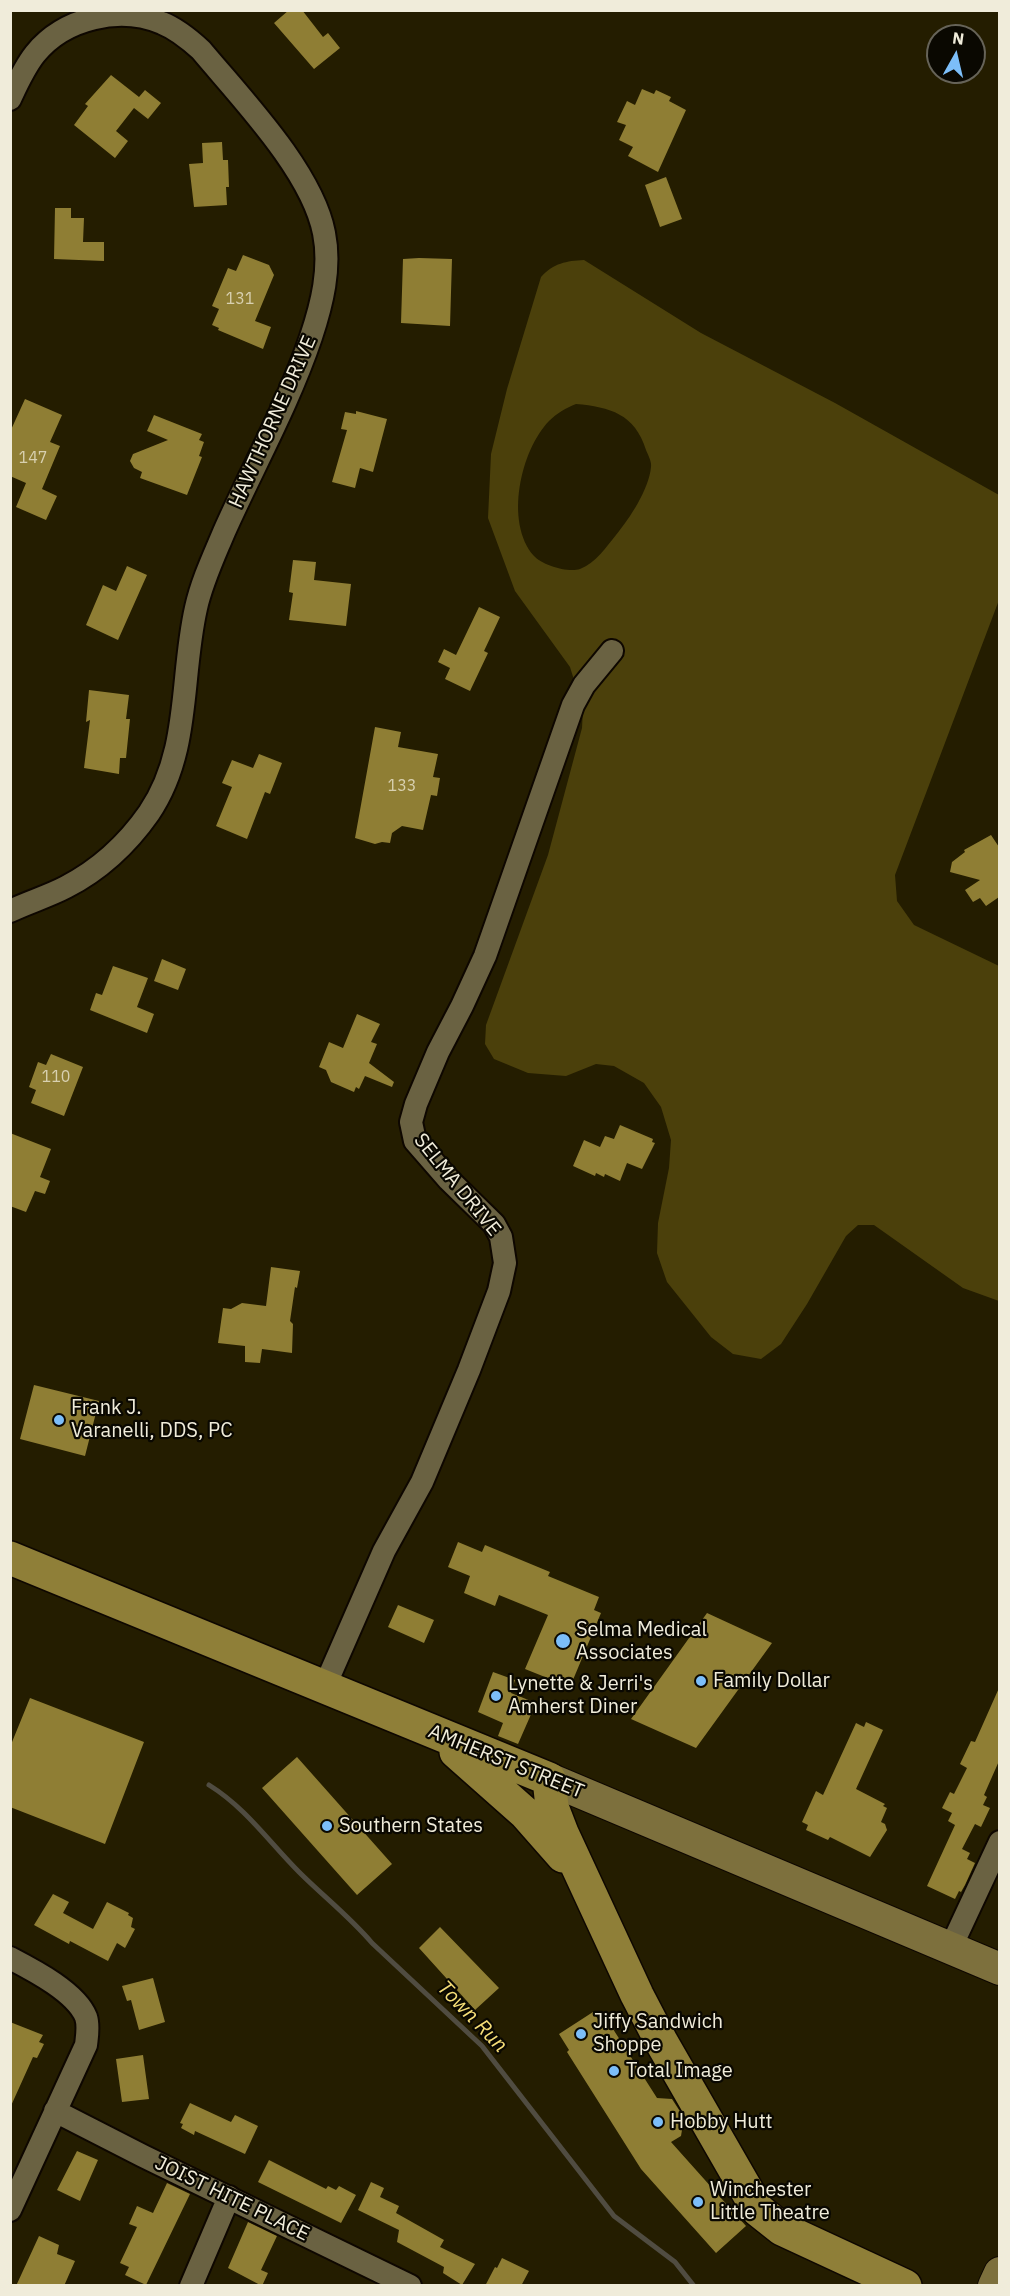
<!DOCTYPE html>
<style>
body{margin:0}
#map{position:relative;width:1010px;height:2296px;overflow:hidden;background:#241d00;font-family:"IBM Plex Sans",sans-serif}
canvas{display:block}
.frame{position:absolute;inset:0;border:12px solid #f0ecda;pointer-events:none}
.north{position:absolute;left:926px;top:24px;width:60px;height:60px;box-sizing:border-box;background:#0a0801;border:2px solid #666358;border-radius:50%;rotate:8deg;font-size:16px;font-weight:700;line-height:24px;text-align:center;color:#f0ecda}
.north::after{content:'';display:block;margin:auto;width:21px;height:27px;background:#7cbef9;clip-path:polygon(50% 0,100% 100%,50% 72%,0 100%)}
</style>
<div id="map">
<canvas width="1010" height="2296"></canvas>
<div class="frame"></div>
<div class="north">N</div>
</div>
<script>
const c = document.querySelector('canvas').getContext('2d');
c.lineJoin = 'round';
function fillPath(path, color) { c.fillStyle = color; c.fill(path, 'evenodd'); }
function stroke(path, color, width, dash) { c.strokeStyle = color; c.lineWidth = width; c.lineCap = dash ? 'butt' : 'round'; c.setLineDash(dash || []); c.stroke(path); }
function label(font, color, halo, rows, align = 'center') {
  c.font = font + ' "IBM Plex Sans",sans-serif'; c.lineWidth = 4.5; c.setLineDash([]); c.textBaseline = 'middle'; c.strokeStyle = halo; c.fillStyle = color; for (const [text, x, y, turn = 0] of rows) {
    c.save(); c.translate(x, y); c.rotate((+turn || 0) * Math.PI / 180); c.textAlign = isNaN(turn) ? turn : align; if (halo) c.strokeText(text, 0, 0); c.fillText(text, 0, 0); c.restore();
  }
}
const green = new Path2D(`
 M584 260 701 333 835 403 999 495V600L895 875 897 901 914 925 999 966V1301L963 1288 874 1225H858L846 1236 807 1304 781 1344 761 1359 733 1354 711 1337 667 1282 657 1253 658 1223 669 1168 671 1140 661 1107 644 1083 614 1066 596 1064 566 1076 528 1073 494 1059 485 1044 486 1025 548 855 582 728 583 709 570 667 515 591 488 518 491 454 507 389 541 277C554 263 566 261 584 260ZM576 404C610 407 635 414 646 450 648 455 652 462 651 467 649 489 630 518 616 535 606 547 596 563 580 569 568 573 542 565 534 556 504 522 521 450 549 421 557 413 566 408 576 404Z`);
const stream = new Path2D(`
 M209 1785C246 1808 269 1842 299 1872 323 1896 350 1917 372 1943L482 2046 614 2216 675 2262 694 2286`);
const building = new Path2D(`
 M289 10H302L323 37 328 33 340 48 314 69 274 23Z
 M111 75 139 97 145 90 161 103 148 119 134 108 116 131 128 141 115 158 74 125 88 106 85 104Z
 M642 89 654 94 656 90 671 97 669 101 686 110 658 172 628 156 633 147 619 140 626 125 617 122 627 101 635 105Z
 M222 142 223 160H228L229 187H226L227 205 194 207 189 164 203 163 202 143Z
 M666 177 682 219 660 227 645 185Z
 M55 208H71V218H84L83 242H104V261L54 259Z
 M243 255 269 265 274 275 255 321 271 327 263 349 218 330 219 328 212 325 219 309 212 306 228 268 236 271Z
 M419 258 452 259 450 326 401 323 403 259Z
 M25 399 62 415 50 442 60 446 42 489 57 496 46 520 16 507 26 483 10 476V432Z
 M356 411 387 419 373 472 360 468 355 488 332 482 347 430 341 429 345 412 356 414Z
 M154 415 202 434 199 440 204 442 199 456 202 457 187 495 140 478 142 472 134 468 130 461 133 454 168 440 147 431Z
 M293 560 316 562 314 580 351 584 346 626 289 620 293 593 289 592Z
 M127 566 147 575 118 640 86 625 103 585 116 591Z
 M479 607 500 617 484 651 488 653 470 691 445 679 450 668 438 662 444 649 456 655Z
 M89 690 129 695 126 719H130L126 758H120L119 774 84 768 90 720 86 722Z
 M375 727 401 732 398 747 438 754 433 777 440 778 437 796 431 795 423 830 402 826 392 833 390 843 382 842 375 844 355 838Z
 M259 754 282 763 270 794 265 792 247 839 216 826 232 787 222 783 232 760 253 768Z
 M991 835 999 847V897L986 906 980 898 973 902 965 890 980 880 950 872 952 862 965 852 964 850Z
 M162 959 186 969 178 990 154 981Z
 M113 966 148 978 137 1007 154 1014 147 1033 90 1010 96 993 102 995Z
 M357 1014 380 1024 371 1042 377 1044 369 1063 394 1082 392 1087 365 1076 359 1089 356 1087 354 1092 331 1082 326 1070 319 1067 329 1042 343 1048Z
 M51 1054 83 1067 64 1116 31 1103 36 1090 29 1087 38 1062 46 1065Z
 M620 1125 653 1139 652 1142 655 1143 642 1169 627 1163 620 1181 605 1174 604 1177 596 1173 595 1176 573 1166 584 1140 600 1147 605 1136 614 1139Z
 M10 1133 51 1149 40 1177 50 1181 45 1194 35 1191 26 1212 10 1206Z
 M271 1267 300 1271 297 1288 295 1287 290 1321 293 1324 292 1353 262 1349 260 1363 245 1362V1346L218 1343 223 1308 231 1309 242 1303 266 1306Z
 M34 1385 99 1401 85 1456 20 1439Z
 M458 1542 482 1552 485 1545 550 1572 548 1576 599 1597 594 1610 601 1613 570 1687 525 1669 548 1615 499 1595 495 1606 464 1593 470 1576 448 1567Z
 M398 1605 434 1620 424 1643 388 1627Z
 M707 1613 772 1643 696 1748 631 1719Z
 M493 1672 515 1680 511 1693 536 1703 518 1744 498 1736 503 1723 478 1712Z
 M999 1688V1761L984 1795 987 1797 983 1805 990 1808 981 1827 975 1824 962 1849 970 1853 967 1859 975 1863 965 1885 961 1892 959 1891 955 1899 927 1886 955 1825 948 1821 952 1813 942 1808 950 1792 954 1794 967 1768 960 1764 971 1741 975 1742Z
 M30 1698 144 1742 105 1844 10 1807V1747Z
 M866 1722 883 1730 856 1789 885 1804 883 1806 887 1808 881 1822 885 1824 887 1830 870 1857 830 1837 828 1840 806 1830 808 1825 802 1822 816 1791 823 1795 856 1723 864 1727Z
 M297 1757 392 1864 357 1895 262 1788Z
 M53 1894 69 1902 63 1913 93 1929 107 1902 129 1913 128 1915 133 1918 131 1927 135 1929 125 1948 117 1943 108 1961 70 1941 69 1944 34 1925Z
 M440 1927 499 1988 475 2010 419 1948Z
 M153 1978 165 2022 139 2030 131 2000 127 2001 122 1986Z
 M593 2012 600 2022 606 2018 657 2098 672 2099 681 2113 679 2120 683 2124 681 2136 671 2142 746 2226 716 2253 641 2169 567 2052 569 2050 559 2034Z
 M10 2022 43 2035 39 2042 44 2044 37 2058 33 2057 10 2108Z
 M143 2055 149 2099 122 2102 116 2059Z
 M190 2103 231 2122 235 2115 258 2126 245 2154 195 2131 194 2135 181 2128 183 2124 180 2123Z
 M77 2151 98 2160 80 2201 57 2190Z
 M269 2160 326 2189 328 2186 336 2190 339 2186 356 2195 341 2223 258 2182Z
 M371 2182 384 2188 380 2197 399 2206 396 2213 444 2240 440 2247 475 2264 462 2285 443 2273 444 2267 397 2242 399 2230 358 2210Z
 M167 2183 190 2194 146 2285 125 2275 129 2267 120 2263 137 2227 129 2224 137 2206 153 2213Z
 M248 2222 277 2236 261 2270 268 2273 262 2286 228 2268Z
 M39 2236 59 2245 57 2254 75 2261 64 2286H16Z
 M502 2258 529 2271 521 2286H485L495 2267 497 2268Z`);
const street = new Path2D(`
 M10 99C17 84 24 68 35 54 64 18 120 5 162 23 177 29 189 39 201 50 241 98 312 171 324 233 331 268 322 304 311 337 288 405 253 467 224 532 214 556 202 581 196 608 180 678 191 751 149 813 128 843 99 870 66 887 49 896 29 902 10 911
 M324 1688 384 1551 422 1482 469 1370 499 1291 505 1263 501 1237 494 1224 449 1180 415 1141 411 1122 416 1104 438 1052 462 1006 485 956 573 705 584 685 612 651
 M951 1947 1000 1842
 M10 1958C33 1970 76 1992 86 2017 89 2026 87 2036 86 2045L10 2210
 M55 2111 143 2156 410 2286
 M191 2286 229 2197`);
const secondary = new Path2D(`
 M549 1779 1000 1969
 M994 2286 1000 2273`);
const primary = new Path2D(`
 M10 1558 549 1779 552 1807 562 1833 637 1995 662 2043 758 2210 782 2229 905 2286
 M456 1752 526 1814 563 1856`);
const markers = [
 [59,1420,6,"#7cbef9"],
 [563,1641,8,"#7cbef9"],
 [701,1681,6,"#7cbef9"],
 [496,1696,6,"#7cbef9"],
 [327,1826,6,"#7cbef9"],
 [581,2034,6,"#7cbef9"],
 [614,2071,6,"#7cbef9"],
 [658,2122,6,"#7cbef9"],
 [698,2202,6,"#7cbef9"]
];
const numberNames = [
 ["131",240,299],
 ["147",33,458],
 ["133",402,786],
 ["110",56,1077]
];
const streetNames = [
 ["HAWTHORNE DRIVE",273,422,-66],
 ["SELMA DRIVE",457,1185,51],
 ["AMHERST STREET",506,1762,22],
 ["JOIST HITE PLACE",232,2199,26]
];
const poiNames = [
 ["Frank J.",71,1408],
 ["Varanelli, DDS, PC",71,1431],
 ["Selma Medical",576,1630],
 ["Associates",576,1653],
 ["Family Dollar",713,1681],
 ["Lynette & Jerri's",508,1684],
 ["Amherst Diner",508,1707],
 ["Southern States",339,1826],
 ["Jiffy Sandwich",593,2022],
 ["Shoppe",593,2045],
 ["Total Image",626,2071],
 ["Hobby Hutt",670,2122],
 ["Winchester",710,2190],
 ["Little Theatre",710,2213]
];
const waterNames = [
 ["Town Run",472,2017,46]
];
fillPath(green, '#4b400b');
stroke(stream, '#504c41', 5);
fillPath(building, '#8f7e34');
stroke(street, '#0e0700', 26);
stroke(secondary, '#0e0700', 34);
stroke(primary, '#0e0700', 36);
stroke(street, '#6a6242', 22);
stroke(secondary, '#7d703d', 32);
stroke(primary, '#8f7f38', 33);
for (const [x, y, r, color] of markers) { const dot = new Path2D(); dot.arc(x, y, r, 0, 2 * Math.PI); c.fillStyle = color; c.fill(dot); stroke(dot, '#0a0801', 2); }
label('16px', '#d8d0b0', null, numberNames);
label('20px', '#f0ecda', '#0a0801', streetNames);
label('20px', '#f0ecda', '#0a0801', poiNames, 'left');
label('italic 21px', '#f5dd77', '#0a0801', waterNames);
</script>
